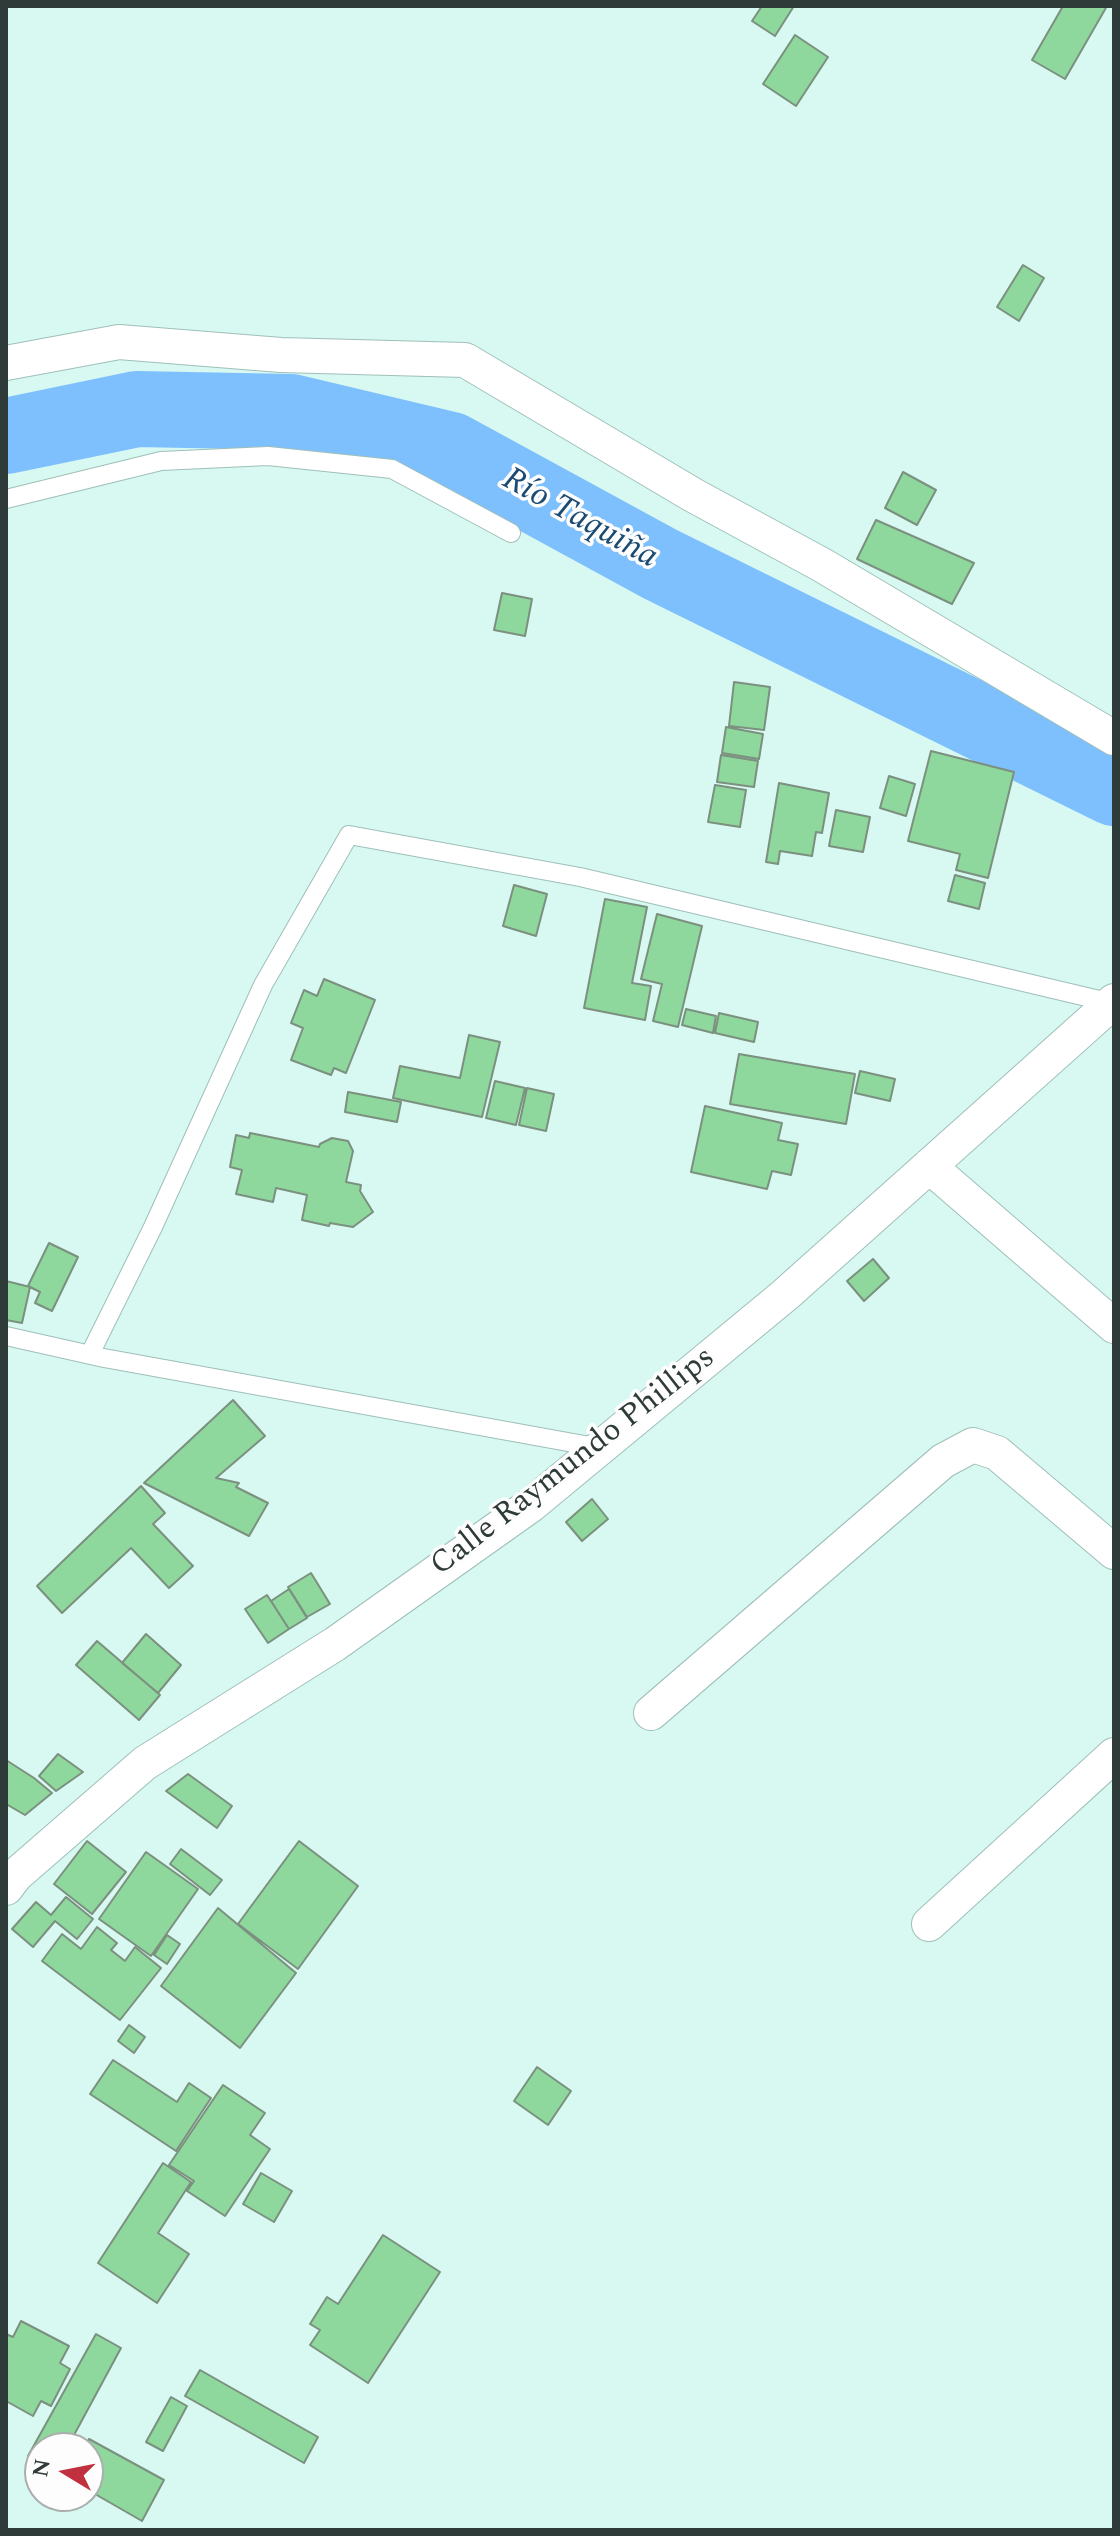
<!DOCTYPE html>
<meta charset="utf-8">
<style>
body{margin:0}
#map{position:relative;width:1120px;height:2536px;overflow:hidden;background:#d8f8f2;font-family:Spectral,serif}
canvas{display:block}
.frame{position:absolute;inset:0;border:8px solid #2e3b38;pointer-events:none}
.north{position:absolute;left:24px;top:2432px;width:80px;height:80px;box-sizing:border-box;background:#fdfdfd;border:2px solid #aaafae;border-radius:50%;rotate:280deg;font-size:22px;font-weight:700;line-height:32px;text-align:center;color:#2e3b38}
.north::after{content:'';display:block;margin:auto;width:28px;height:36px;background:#c0303e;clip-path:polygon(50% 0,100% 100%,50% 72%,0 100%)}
</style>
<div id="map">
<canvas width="1120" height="2536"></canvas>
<div class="frame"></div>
<div class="north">N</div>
</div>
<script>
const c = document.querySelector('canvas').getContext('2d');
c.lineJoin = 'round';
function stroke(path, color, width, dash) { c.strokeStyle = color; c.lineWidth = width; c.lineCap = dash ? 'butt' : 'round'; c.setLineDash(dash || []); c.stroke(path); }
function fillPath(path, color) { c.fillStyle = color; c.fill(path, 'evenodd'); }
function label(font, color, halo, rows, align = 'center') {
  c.font = font + ' Spectral,serif'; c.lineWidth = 7; c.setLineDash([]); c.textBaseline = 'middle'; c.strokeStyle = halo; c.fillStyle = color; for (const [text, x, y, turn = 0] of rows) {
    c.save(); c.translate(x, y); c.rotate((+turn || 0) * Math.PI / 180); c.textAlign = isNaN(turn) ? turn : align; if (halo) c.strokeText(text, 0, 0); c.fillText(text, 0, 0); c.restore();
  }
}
const river = new Path2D(`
 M6 436 137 409 291 412 451 450 660 564 1114 788`);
const building = new Path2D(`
 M762 6H794L775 36 752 21Z
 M1063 6H1107L1065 79 1032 60Z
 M795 35 828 57 796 106 763 84Z
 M1023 265 1044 278 1019 321 997 307Z
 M903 472 936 490 917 525 885 508Z
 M876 520 974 563 952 604 857 559Z
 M502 593 532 599 525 636 494 630Z
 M734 682 770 687 764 730 729 726Z
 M726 727 763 734 759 759 722 753Z
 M931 751 1014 772 988 878 956 870 960 854 908 841Z
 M721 755 758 761 754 787 717 782Z
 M889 776 915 784 906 816 880 808Z
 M779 783 829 793 822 833 816 832 812 856 780 851 778 864 766 862Z
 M715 785 746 790 740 827 708 822Z
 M836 810 870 817 863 852 829 846Z
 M955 875 985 883 979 909 948 901Z
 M514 885 547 894 536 936 503 926Z
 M605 899 647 907 632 983 651 986 645 1020 584 1008Z
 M657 914 702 926 678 1027 653 1021 662 984 641 979Z
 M324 979 375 1000 346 1073 334 1068 331 1075 291 1060 303 1028 291 1023 304 990 317 996Z
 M686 1009 716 1016 713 1033 682 1025Z
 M719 1013 758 1022 754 1042 715 1033Z
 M469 1035 500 1042 482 1117 393 1098 400 1066 460 1078Z
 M739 1054 855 1074 846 1124 730 1104Z
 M860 1071 895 1079 890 1101 855 1093Z
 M495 1081 525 1088 516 1125 486 1118Z
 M527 1088 554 1094 546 1131 519 1125Z
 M348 1092 401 1102 397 1122 345 1112Z
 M705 1106 782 1123 778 1140 798 1144 791 1175 772 1171 767 1189 691 1172Z
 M250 1133 319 1147 320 1144 332 1138 348 1141 353 1151 346 1182 361 1185 360 1191 373 1212 353 1227 330 1223 329 1226 302 1220 307 1195 276 1188 273 1202 236 1194 242 1170 230 1167 236 1135 249 1138Z
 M49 1243 78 1257 52 1311 35 1303 40 1292 28 1286Z
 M873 1259 889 1278 864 1301 847 1281Z
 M6 1281 30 1287 22 1323 6 1320Z
 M233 1400 265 1436 216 1478 239 1483 236 1487 268 1503 249 1536 144 1483Z
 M141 1486 165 1513 153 1524 193 1566 169 1588 131 1548 62 1613 37 1586Z
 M592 1499 608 1519 582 1541 566 1522Z
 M311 1573 330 1604 307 1617 288 1587Z
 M289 1589 307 1618 289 1629 271 1601Z
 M267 1595 289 1629 268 1643 245 1609Z
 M146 1634 181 1665 158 1693 122 1663Z
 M97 1641 160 1695 139 1720 76 1665Z
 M58 1754 83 1772 56 1791 39 1776Z
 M6 1760 34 1778 52 1793 25 1815 6 1804Z
 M188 1774 232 1806 217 1828 166 1791Z
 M87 1841 126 1872 92 1914 54 1884Z
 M299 1841 358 1886 298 1969 238 1924Z
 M181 1849 222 1880 210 1895 170 1864Z
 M146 1852 198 1889 151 1956 99 1919Z
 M66 1897 93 1919 77 1939 55 1921 33 1947 12 1929 36 1902 51 1915Z
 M218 1908 296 1973 240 2048 161 1986Z
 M97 1927 117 1943 111 1950 125 1961 135 1947 161 1968 120 2020 42 1961 62 1934 81 1949Z
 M167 1935 180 1944 167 1964 154 1955Z
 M129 2025 145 2037 134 2053 118 2041Z
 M113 2060 177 2102 189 2083 211 2098 176 2151 90 2094Z
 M537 2067 571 2091 548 2125 514 2101Z
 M223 2085 265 2113 250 2135 270 2149 225 2216 187 2191 194 2181 169 2165Z
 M163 2163 191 2182 158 2233 189 2254 157 2303 98 2263Z
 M261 2173 292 2191 274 2222 243 2204Z
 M383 2235 440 2272 368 2383 310 2345 320 2330 310 2324 327 2297 338 2304Z
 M21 2321 69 2346 60 2363 70 2369 51 2406 41 2401 33 2416 6 2401V2334L13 2337Z
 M96 2334 121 2348 67 2448H40V2462L28 2456Z
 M200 2370 318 2437 304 2463 185 2396Z
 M171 2397 187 2406 163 2451 146 2442Z
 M89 2439 164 2480 142 2521 88 2490V2448H84Z`);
const service = new Path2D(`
 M6 499 161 461 268 456 392 469 511 533
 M6 1336 104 1358 601 1448
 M90 1354 153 1227 263 985 349 835 580 877 1112 1003`);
const minor = new Path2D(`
 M6 363 119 342 281 355 465 360 693 495 822 565 1114 738
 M929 1166 1114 1326
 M651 1713 943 1461 973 1445 997 1453 1114 1552
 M6 1888 16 1875 145 1763 335 1644 531 1505 785 1295 1114 1001
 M929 1924 1114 1755`);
const streetNames = [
 ["Calle Raymundo Phillips",574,1463,-38]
];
const waterNames = [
 ["Río Taquiña",579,520,29]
];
stroke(river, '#7ec0fd', 76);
fillPath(building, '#8ed89e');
stroke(building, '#7b907e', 2);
stroke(service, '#9fbfb9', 20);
stroke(minor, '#9fbfb9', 36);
stroke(service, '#fff', 18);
stroke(minor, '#fff', 34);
label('32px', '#2e3b38', '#fdfdfd', streetNames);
label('italic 34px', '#1b4a72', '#fdfdfd', waterNames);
</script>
